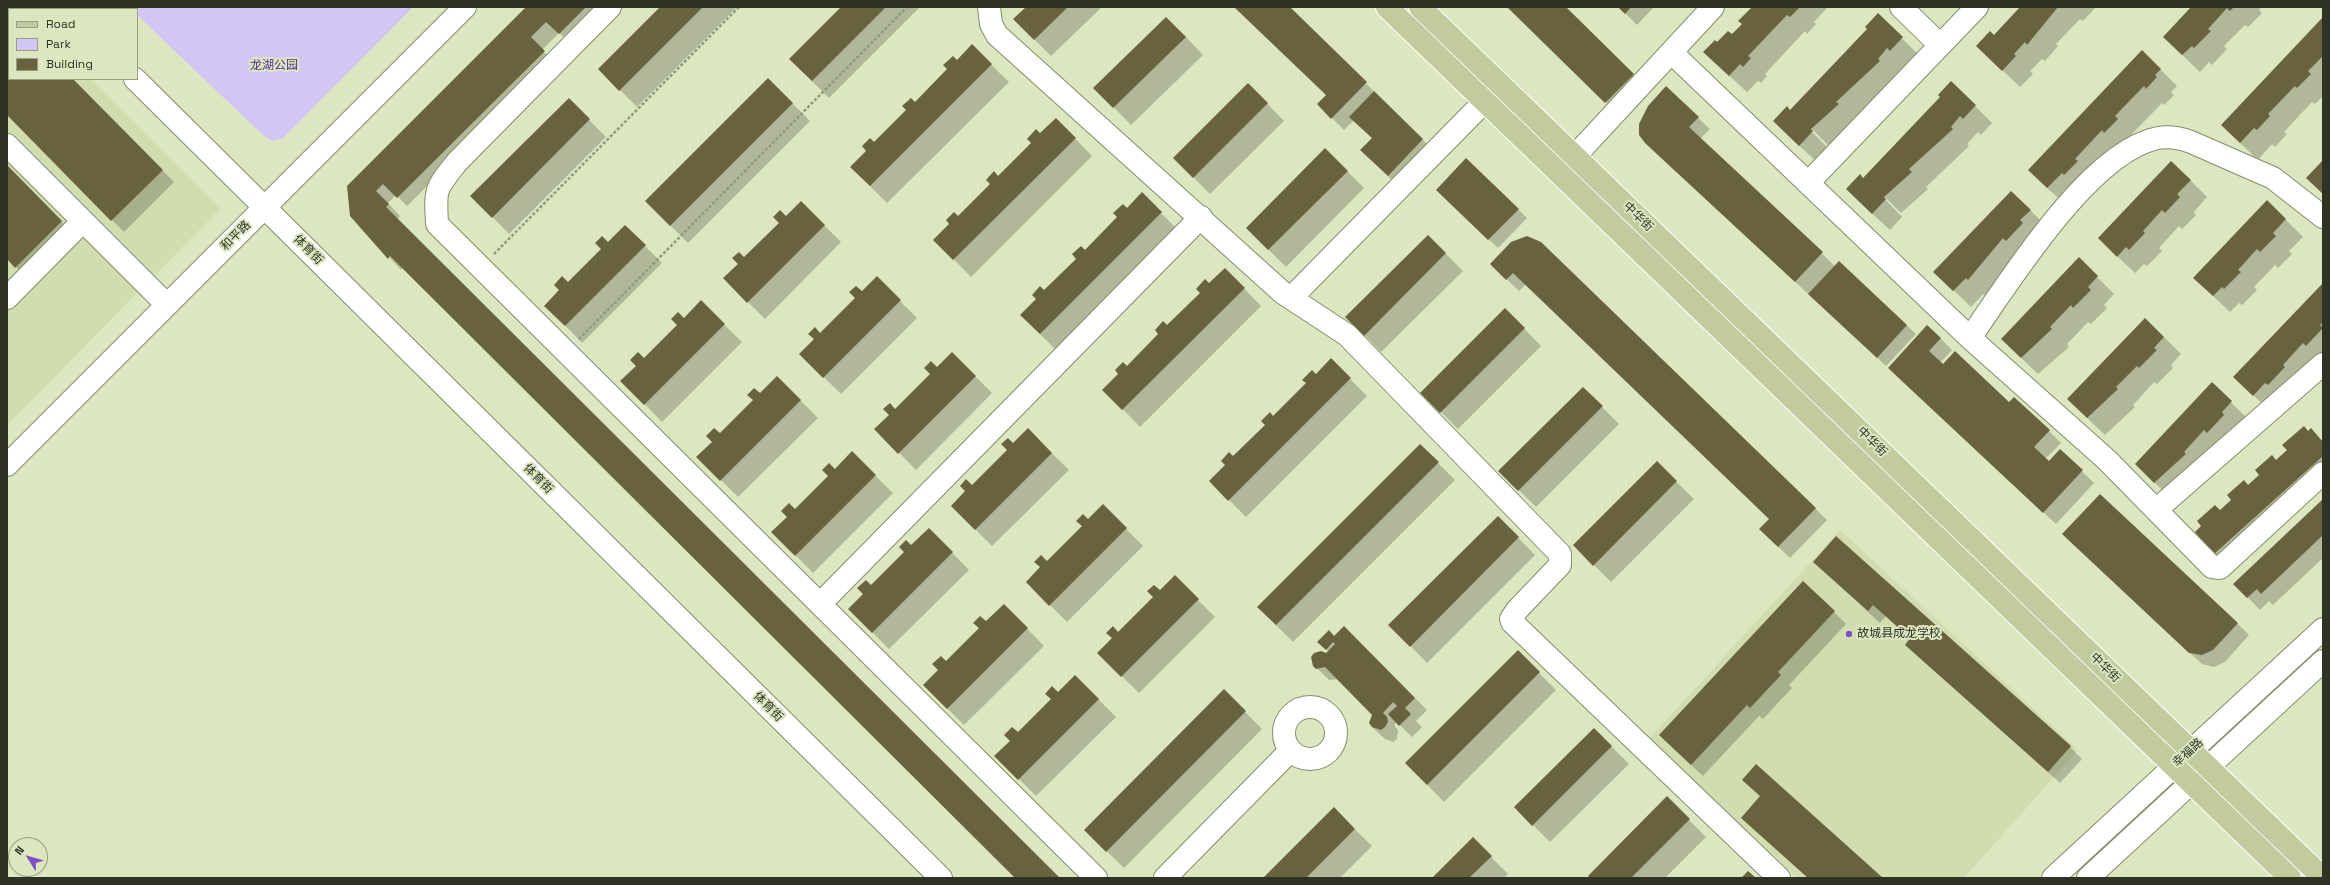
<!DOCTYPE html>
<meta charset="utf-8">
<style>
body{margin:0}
#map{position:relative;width:2330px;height:885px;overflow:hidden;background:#dce6c0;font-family:"Space Grotesk",sans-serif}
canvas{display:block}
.frame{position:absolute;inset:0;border:8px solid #2f3324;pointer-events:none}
.legend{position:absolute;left:8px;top:8px;width:130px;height:72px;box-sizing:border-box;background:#dce6c0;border:1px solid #979e82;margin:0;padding:5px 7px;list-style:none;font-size:12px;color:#2f3324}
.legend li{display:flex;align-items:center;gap:8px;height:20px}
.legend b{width:20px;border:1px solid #979e82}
.north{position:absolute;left:8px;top:837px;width:40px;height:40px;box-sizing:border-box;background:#dce6c0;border:1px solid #979e82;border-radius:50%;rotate:307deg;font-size:11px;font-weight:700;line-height:16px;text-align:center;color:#2f3324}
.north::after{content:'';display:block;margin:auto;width:14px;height:18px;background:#7f4ec6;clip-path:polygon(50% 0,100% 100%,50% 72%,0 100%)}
</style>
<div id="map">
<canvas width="2330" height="885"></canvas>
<div class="frame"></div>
<ul class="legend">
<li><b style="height:5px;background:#c2cb9e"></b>Road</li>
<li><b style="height:11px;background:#d4c6f4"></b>Park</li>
<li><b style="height:11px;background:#68623f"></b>Building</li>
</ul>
<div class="north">N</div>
</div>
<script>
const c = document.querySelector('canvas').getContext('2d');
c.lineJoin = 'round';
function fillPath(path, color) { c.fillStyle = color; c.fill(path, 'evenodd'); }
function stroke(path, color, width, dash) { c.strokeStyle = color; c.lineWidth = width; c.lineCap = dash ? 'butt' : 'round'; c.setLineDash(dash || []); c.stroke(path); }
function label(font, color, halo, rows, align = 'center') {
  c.font = font + ' "Space Grotesk","Noto Sans SC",sans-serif'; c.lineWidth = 4; c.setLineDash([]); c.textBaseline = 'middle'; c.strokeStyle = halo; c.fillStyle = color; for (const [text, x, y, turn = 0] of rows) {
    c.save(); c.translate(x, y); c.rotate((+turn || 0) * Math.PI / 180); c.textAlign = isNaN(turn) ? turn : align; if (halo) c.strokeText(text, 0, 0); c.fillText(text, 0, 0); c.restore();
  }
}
const built = new Path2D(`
 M7 7H18L20 9H9V79H90L220 209 7 425Z
 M1840 530 2078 750 1964 878H1798L1649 739Z`);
const green = new Path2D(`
 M129 7H413L282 139 272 141 263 135 137 15V9Z`);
const shadow = new Path2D(`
 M528 7H604L569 42 559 33 542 50 553 61 407 206 396 195 388 203 400 216 397 220 1058 878H1016L403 267 401 270 351 215Z
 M661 7H737L637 107 599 69Z
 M842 7H920L829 98 790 59Z
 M1027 7H1102L1051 56 1034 39Z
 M1235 7H1289L1432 149 1397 185 1362 150 1373 139 1354 120 1344 130 1318 104 1327 95Z
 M1509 7H1565L1645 86 1618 114Z
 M1619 7H1654L1637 25Z
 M1753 7 1827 8 1814 22 1816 24 1807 34 1805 31 1765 74 1767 76 1761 83 1758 81 1747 92 1722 69 1717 43 1732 35 1743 24Z
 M2021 7H2096L2083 21 2080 19 2056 44 2058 46 2045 61 2042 59 2030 71 2033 74 2020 87 1995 63 1994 36Z
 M2193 7H2262L2259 10 2262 13 2248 27 2245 25 2224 46 2227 49 2212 65 2209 62 2200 72 2181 54Z
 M7 13 9 15V79H72L174 182 124 232 7 114Z
 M1878 15 1919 55 1908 67 1905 65 1894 76 1896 79 1853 119 1855 121 1828 145 1808 125 1806 126 1829 149 1817 162 1791 138 1790 111 1869 29Z
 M2323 19V96L2315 104 2312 102 2284 132 2287 134 2275 147 2272 144 2258 160 2239 142Z
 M1184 35 1203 55 1131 125 1095 88Z
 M972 46 1009 82 887 203 851 167Z
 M2160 69 2177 86 2171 92 2174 95 2164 105 2162 103 2132 134 2134 136 2065 204 2046 187Z
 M768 79 810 121 688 243 646 201Z
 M1248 84 1284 121 1210 194 1174 158Z
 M569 100 606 137 509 234 472 196Z
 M1975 106 1992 123 1981 135 1978 132 1967 144 1969 146 1926 187 1928 189 1901 213 1883 195 1882 196 1902 217 1890 230 1864 206 1863 179Z
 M1698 118 1710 129 1700 139 1835 266 1839 262 1916 334 1886 366 1658 155Z
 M1056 119 1092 156 971 277 935 240Z
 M1325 149 1364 188 1286 267 1247 228Z
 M7 167 73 233 28 279 7 258Z
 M2190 180 2207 197 2194 212 2196 215 2182 229 2179 226 2159 248 2162 251 2147 266 2144 264 2135 273 2116 255Z
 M1142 194 1178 230 1057 351 1021 315Z
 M1446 199 1518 209 1527 218 1498 248Z
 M801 202 841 242 765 319 724 278Z
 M2030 210 2047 227 1985 296 1983 294 1971 307 1935 272Z
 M2285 219 2303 237 2289 251 2292 254 2278 268 2275 265 2254 287 2257 290 2242 305 2239 303 2230 312 2212 295Z
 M625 226 662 263 582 343 546 306Z
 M1428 236 1463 271 1381 352 1347 317Z
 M1540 242 1827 520 1790 558 1760 529 1770 519 1526 284 1519 291 1491 264Z
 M2079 259 2114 294 2104 305 2107 308 2091 324 2088 322 2067 344 2069 347 2038 374 2019 356Z
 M1225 269 1261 306 1140 427 1104 390Z
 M877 278 917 318 841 394 800 354Z
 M2323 284V362L2271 412 2252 394Z
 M701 302 742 342 662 422 622 381Z
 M1505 309 1541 346 1458 429 1422 393Z
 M2164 337 2181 354 2171 365 2173 368 2157 384 2154 382 2133 405 2135 407 2105 435 2085 416Z
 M1940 338 1952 350 1940 363 2010 403 2049 431 2061 443 2045 459 2049 462 2060 450 2094 483 2056 524 1901 380Z
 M952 353 992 393 916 470 876 429Z
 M1331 360 1367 396 1246 517 1210 481Z
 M777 377 818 418 738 497 698 457Z
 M2212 384 2248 419 2172 500 2153 481Z
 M1583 388 1619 424 1536 507 1500 471Z
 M1028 430 1069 470 992 546 952 506Z
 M2311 430 2323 442V488L2231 570 2214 553 2220 511Z
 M1420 445 1455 480 1293 642 1258 607Z
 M852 453 893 493 813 573 773 532Z
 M1657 463 1694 499 1611 582 1574 545Z
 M2323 501V558L2273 605 2269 601 2260 610 2235 584Z
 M1103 506 1143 546 1067 622 1027 582Z
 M1498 517 1535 555 1427 663 1390 625Z
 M929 529 969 570 889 649 849 609Z
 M2075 546 2237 623 2249 635 2225 662 2214 667 2202 664Z
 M1814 562 2070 747 2082 759 2060 783 1918 656 1911 639 1886 616 1880 623Z
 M1175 577 1215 617 1139 693 1098 653Z
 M1004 605 1044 646 964 725 924 685Z
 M1834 612 1846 624 1789 685 1792 688 1763 719 1759 716 1703 776 1672 747Z
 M1344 627 1427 710 1416 721 1422 727 1412 737 1397 722 1394 725 1398 730 1397 739 1393 742 1385 739 1372 727 1373 715 1338 679 1329 680 1314 665 1329 652 1319 642 1334 637Z
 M1518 652 1556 690 1444 802 1406 763Z
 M1075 676 1116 717 1036 796 996 756Z
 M1224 691 1262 729 1124 868 1085 830Z
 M1594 729 1629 764 1550 842 1515 807Z
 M1743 780 1882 878H1808L1742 818 1761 797Z
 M1667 798 1706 837 1665 878H1592Z
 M1334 809 1372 846 1340 878H1264Z
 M1473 839 1508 874 1504 878H1433Z`);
const building = new Path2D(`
 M526 7H586L559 34 546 22 531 37 545 51 397 198 383 184 376 191 389 204 386 207 1060 878H1015L390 256 388 259 350 216 347 186Z
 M660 7H703L619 91 598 69Z
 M841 7H886L812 81 789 59Z
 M1026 7H1068L1034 40 1013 19Z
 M1234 7H1290L1367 82 1331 119 1317 104 1326 95Z
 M1507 7H1566L1634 74 1605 103Z
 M1618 7H1631L1625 14Z
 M1752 7H1800L1790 17 1787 15 1748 56 1751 58 1743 67 1740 64 1729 76 1703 52 1715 40 1717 42 1728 31 1732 34 1742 24 1738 21Z
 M2020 7H2058L2027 45 2025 42 2014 54 2016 56 2002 71 1976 46 1990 31 1994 35Z
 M2191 7H2234L2230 11 2227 8 2208 29 2211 31 2194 48 2192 46 2182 55 2163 37Z
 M7 12 9 14V79H73L163 170 111 221 7 115Z
 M1878 13 1903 37 1890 51 1887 48 1878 59 1880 61 1836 102 1839 104 1811 129 1813 131 1799 146 1773 121 1787 106 1790 110 1867 29 1865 27Z
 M1166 17 1186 37 1113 108 1093 88Z
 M2323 17V56L2308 71 2311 74 2297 88 2295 86 2268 114 2270 116 2257 130 2254 128 2240 143 2221 125Z
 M972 44 992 64 870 186 850 167 866 151 862 146 870 138 874 142 906 110 902 106 911 98 915 102 947 69 943 65 953 56 957 60Z
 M2142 50 2161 69 2155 75 2157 77 2146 89 2144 86 2115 116 2118 119 2104 133 2102 130 2075 159 2078 161 2064 175 2062 173 2047 188 2028 170Z
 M768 78 793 103 670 226 645 201Z
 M1951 81 1976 105 1963 119 1960 116 1951 127 1953 129 1909 169 1912 172 1884 197 1886 199 1872 214 1846 189 1860 174 1863 178 1940 97 1938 95Z
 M1248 83 1268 103 1193 178 1173 158Z
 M1666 86 1699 117 1689 127 1823 252 1795 282 1645 143 1639 135V124L1648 106Z
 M1374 91 1423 139 1388 176 1360 150 1372 138 1349 117Z
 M569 98 590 119 492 218 470 196Z
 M1056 118 1076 138 953 260 933 240 949 224 946 220 954 212 958 216 990 184 986 180 994 171 998 176 1031 143 1027 139 1036 129 1040 133Z
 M1325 148 1348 171 1268 250 1246 228Z
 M1466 158 1519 209 1488 240 1436 190Z
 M2323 160V194L2306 178Z
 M2171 161 2191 180 2177 194 2180 197 2165 213 2162 210 2143 231 2145 233 2129 250 2126 247 2117 257 2098 238Z
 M7 165 62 221 15 268 7 259Z
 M2011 191 2031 210 2020 220 2023 223 2006 241 2003 238 1968 280 1966 278 1953 291 1933 272Z
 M1142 192 1162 212 1040 334 1020 315 1036 299 1032 295 1040 286 1044 290 1076 259 1072 254 1081 246 1085 250 1117 217 1113 213 1123 204 1127 208Z
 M2267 200 2286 219 2273 233 2276 236 2260 252 2257 249 2238 270 2241 272 2224 289 2222 287 2213 296 2193 278Z
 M801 201 825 225 747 303 723 278 738 264 732 258 739 252 744 257 779 223 773 217 780 210 786 216Z
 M625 225 646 245 565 326 544 306 559 290 554 285 562 276 568 282 601 249 595 243 602 236 608 242Z
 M1428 235 1446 253 1364 336 1345 317Z
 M1527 236 1541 242 1816 508 1778 547 1759 529 1769 519 1513 273 1506 280 1490 264 1511 242Z
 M2079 257 2098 276 2088 287 2091 290 2073 308 2071 305 2050 327 2052 329 2021 358 2001 339Z
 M1839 261 1907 325 1877 358 1808 294Z
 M1225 268 1245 288 1122 410 1102 390 1118 374 1115 370 1123 362 1127 366 1158 334 1155 330 1163 321 1167 325 1200 293 1196 289 1205 279 1209 283Z
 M877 276 901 300 823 378 799 354 814 339 808 334 815 327 820 333 855 298 849 292 856 286 862 291Z
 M2323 283V322L2320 325 2323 328 2306 346 2303 343 2283 365 2285 367 2268 385 2265 383 2253 396 2233 377Z
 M701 300 725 324 644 405 620 381 636 366 630 360 638 352 644 358 677 325 671 319 678 312 684 318Z
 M1505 308 1525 328 1440 413 1420 393Z
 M2145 318 2164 337 2154 348 2157 350 2139 368 2137 366 2116 387 2118 389 2087 418 2067 399Z
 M1927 325 1941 338 1929 351 1943 364 1955 351 2009 402 2014 397 2050 430 2034 447 2049 461 2060 449 2083 470 2043 513 1888 368Z
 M952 352 976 376 898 454 874 429 889 415 883 409 890 403 895 409 930 374 924 368 931 361 937 367Z
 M1331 358 1351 378 1228 501 1209 481 1225 465 1221 461 1229 452 1233 456 1265 425 1261 421 1270 412 1273 416 1306 383 1302 380 1312 370 1316 374Z
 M777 376 801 400 720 481 696 457 712 442 706 436 714 428 720 433 753 400 747 395 754 388 760 393Z
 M2212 382 2232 401 2222 412 2224 415 2207 433 2204 430 2184 452 2186 454 2154 483 2135 464Z
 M1583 387 1603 406 1518 491 1498 471Z
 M2304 426 2308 431 2311 428 2323 442V456L2214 554 2195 532 2201 526 2197 521 2215 505 2220 510 2231 500 2227 495 2244 480 2248 485 2259 475 2255 470 2272 455 2276 460 2287 450 2282 445Z
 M1028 428 1052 453 975 530 951 506 965 491 960 486 966 479 972 485 1007 450 1001 444 1008 438 1013 443Z
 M1420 444 1439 462 1276 625 1257 607Z
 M852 451 876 475 795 556 771 532 787 517 781 511 789 503 795 509 828 476 822 470 829 463 835 469Z
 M1657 461 1677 481 1593 566 1573 545Z
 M2100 494 2238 623 2213 650 2202 655 2189 653 2062 534Z
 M2323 499V535L2261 594 2257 589 2247 598 2233 584Z
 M1103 504 1127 528 1049 606 1026 582 1040 567 1034 562 1041 555 1047 561 1082 526 1076 521 1083 514 1088 519Z
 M1498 516 1519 537 1410 647 1388 625Z
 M929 528 953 552 872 633 848 609 863 594 857 588 866 580 871 585 904 552 899 547 906 540 911 545Z
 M1836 536 2071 746 2048 772 1905 645 1910 638 1873 605 1868 611 1813 562Z
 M1175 575 1199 599 1121 677 1097 653 1112 638 1106 633 1113 626 1118 632 1153 597 1147 591 1154 585 1160 590Z
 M1803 581 1835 611 1778 672 1781 675 1750 708 1747 705 1691 765 1659 735Z
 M1004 604 1028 628 947 709 923 685 938 670 932 664 941 656 946 661 979 628 973 623 980 616 986 621Z
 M1344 626 1415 698 1405 708 1411 714 1399 726 1388 714 1397 706 1393 702 1383 713 1387 717 1388 722 1385 727 1381 730 1372 727 1369 723 1372 715 1325 667 1316 669 1313 666 1311 657 1314 653 1321 651 1326 653 1335 644 1333 642 1326 650 1317 642 1329 630 1334 636Z
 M1518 650 1540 672 1427 785 1405 763Z
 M1075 675 1099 699 1018 780 994 756 1010 741 1004 735 1012 727 1018 732 1051 699 1045 694 1052 686 1058 692Z
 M1224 689 1246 711 1106 852 1084 830Z
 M1594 728 1612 746 1532 826 1514 807Z
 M1756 764 1883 878H1808L1741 818 1760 796 1742 780Z
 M1667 796 1690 819 1631 878H1590L1588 876Z
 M1334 807 1355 829 1306 878H1263Z
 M1473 837 1492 856 1469 878H1432Z
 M1748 871 1756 878H1741Z`);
const path = new Path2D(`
 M494 254 739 7
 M579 339 907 7`);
const minor = new Path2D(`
 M63 7 65 9
 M610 7 457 162C435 190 435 188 437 224L1096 878
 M989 7 991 24 997 35 1283 293 1347 335 1560 554V565L1517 610 1511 619 1512 622 1779 878
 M1901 7 1940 45
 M1672 53 1970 338 2107 460 2212 567 2220 568 2323 473
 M135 79 941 878
 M7 145 167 305
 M1575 156 1713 7
 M1808 183 1977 7
 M7 298 83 221
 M1291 298 1485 101
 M1970 338C2009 282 2090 151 2158 138 2170 136 2180 138 2191 142L2273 178 2323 217
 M7 465 465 7
 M2156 510 2323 364
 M820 604 1201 217
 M1284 733a26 26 0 1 1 52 0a26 26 0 1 1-52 0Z
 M1165 878 1290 751
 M2053 878 2323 629
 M2088 878 2323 661`);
const major = new Path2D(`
 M1387 7 2290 878
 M1420 7 2323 878`);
const markers = [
 [1849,634,4,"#7f4ec6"]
];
const parkNames = [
 ["龙湖公园",274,66]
];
const streetNames = [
 ["中华街",1638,217,44],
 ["和平路",236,236,-45],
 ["体育街",308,250,45],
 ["中华街",1872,442,44],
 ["体育街",538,479,45],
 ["中华街",2105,668,44],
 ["体育街",768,707,45],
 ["幸福路",2188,753,-42]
];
const poiNames = [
 ["故城县成龙学校",1857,634]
];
fillPath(built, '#d1dcaf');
fillPath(green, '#d4c6f4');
fillPath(shadow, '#0003');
fillPath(building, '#68623f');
stroke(minor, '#848d6a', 24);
stroke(major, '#fff', 24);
stroke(path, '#91997d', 2.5, [3, 2]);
stroke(minor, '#fff', 22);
stroke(major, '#c2cb9e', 22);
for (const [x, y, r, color] of markers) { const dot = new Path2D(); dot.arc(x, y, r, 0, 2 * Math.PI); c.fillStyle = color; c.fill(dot); stroke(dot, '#dce6c0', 1.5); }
label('12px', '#56328b', '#dce6c0', parkNames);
label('12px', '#2f3324', '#dce6c0', streetNames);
label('12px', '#2f3324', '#dce6c0', poiNames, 'left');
</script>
